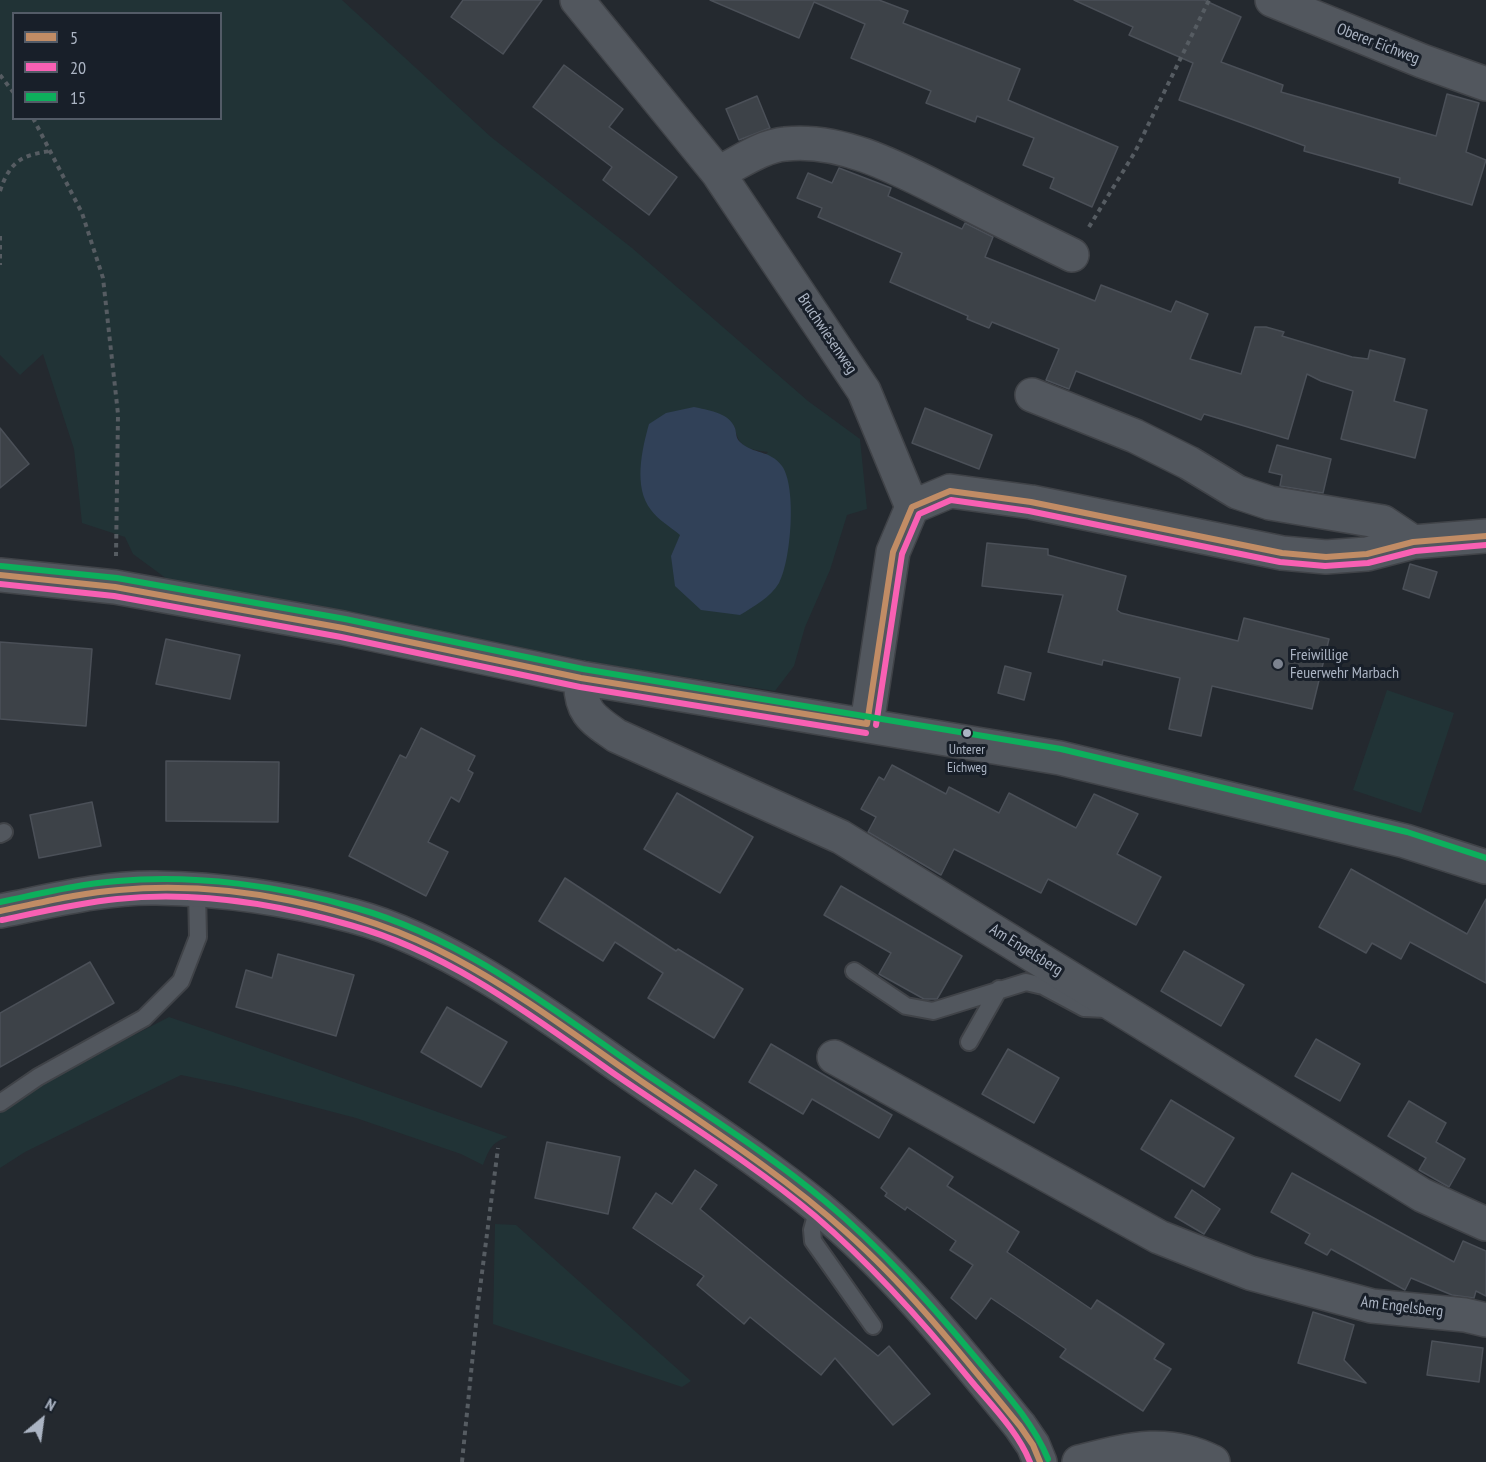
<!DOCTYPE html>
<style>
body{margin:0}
#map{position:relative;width:1486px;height:1462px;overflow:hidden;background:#24292f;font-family:"PT Sans Narrow",sans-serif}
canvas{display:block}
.legend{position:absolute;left:12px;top:12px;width:210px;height:108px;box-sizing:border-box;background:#181f29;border:2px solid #535b67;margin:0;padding:8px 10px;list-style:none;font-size:18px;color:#abb4c3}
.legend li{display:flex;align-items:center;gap:12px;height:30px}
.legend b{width:30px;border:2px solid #535b67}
.north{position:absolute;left:12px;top:1390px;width:60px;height:60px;-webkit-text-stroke:4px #181f29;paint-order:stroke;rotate:29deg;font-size:16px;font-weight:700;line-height:24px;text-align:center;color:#abb4c3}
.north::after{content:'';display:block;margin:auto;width:21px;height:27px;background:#abb4c3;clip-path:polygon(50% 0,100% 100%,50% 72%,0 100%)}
</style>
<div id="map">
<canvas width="1486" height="1462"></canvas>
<ul class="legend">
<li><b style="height:8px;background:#c18c65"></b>5</li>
<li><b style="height:8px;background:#f860b3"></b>20</li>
<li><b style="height:8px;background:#0daf5c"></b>15</li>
</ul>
<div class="north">N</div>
</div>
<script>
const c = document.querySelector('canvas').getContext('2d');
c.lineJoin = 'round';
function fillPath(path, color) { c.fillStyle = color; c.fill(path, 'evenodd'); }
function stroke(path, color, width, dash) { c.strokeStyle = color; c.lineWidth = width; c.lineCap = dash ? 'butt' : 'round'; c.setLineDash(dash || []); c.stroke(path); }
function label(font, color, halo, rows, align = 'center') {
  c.font = font + ' "PT Sans Narrow",sans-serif'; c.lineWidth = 6; c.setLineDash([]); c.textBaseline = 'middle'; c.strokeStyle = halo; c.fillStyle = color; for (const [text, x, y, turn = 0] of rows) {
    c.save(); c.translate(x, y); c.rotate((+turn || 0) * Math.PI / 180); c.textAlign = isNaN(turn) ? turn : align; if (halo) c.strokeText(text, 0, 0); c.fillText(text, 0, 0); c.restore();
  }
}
const green = new Path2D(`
 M0 0H342L491 137 632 248 808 401 860 439 867 509 847 515 830 570 805 627 794 666 775 691 588 662 167 579 133 554 125 537 82 523 74 449 43 354 20 375 0 355ZM14 14H220V118H14ZM734 426C739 448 747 449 768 452L671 556Z
 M1387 690 1454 713 1421 813 1353 790Z
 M169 1017 213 1032 508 1137C492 1142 489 1149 483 1165L461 1154 356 1118 234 1086 181 1075 25 1152 0 1168V1113L38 1085Z
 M495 1224 516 1225 691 1381 682 1387 493 1324Z`);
const water = new Path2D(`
 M694 407C707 410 727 412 734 426 737 431 735 438 740 442 754 455 769 449 782 466 797 487 791 561 779 583 771 597 753 607 740 615L701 610 675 586 671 556 680 535C671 527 658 520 651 510 633 487 642 449 649 424L666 413Z`);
const building = new Path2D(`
 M463 0H542L503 54 451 17Z
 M710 0H879L908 11 903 23 1020 69 1008 100 1118 147 1092 207 1050 188 1054 178 1023 165 1034 138 977 116 975 122 926 103 931 91 851 58 865 24 814 2 799 38Z
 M1074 0H1204L1241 17 1221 62 1283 85 1281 92 1436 136 1447 94 1479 103 1466 152 1486 160 1472 205 1399 183 1400 178 1304 151 1305 146 1179 100 1193 63 1129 35 1133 27Z
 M564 65 623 109 609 127 677 177 649 215 603 180 612 167 533 107Z
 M757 96 770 128 739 140 726 109Z
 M839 168 891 188 888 196 962 229 965 223 993 237 985 257 1095 301 1101 285 1171 312 1176 301 1208 314 1190 359 1241 374 1255 327H1266L1284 332 1282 336 1352 357 1368 359 1370 350 1405 359 1394 401 1427 410 1415 458 1341 439 1353 391 1321 381 1307 374 1288 439 1204 414 1201 420 1076 371 1069 389 1046 380 1059 349 992 322 989 328 967 319 968 316 890 282 902 253 818 217 822 208 797 198 808 173 832 183Z
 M925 408 992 435 979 469 912 443Z
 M0 428 29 464 0 488Z
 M1277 445 1331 459 1323 493 1280 486 1282 475 1269 472Z
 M987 543 1048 549V555L1126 576 1117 610 1121 613 1238 641 1244 618 1329 639 1312 709 1212 686 1201 736 1169 729 1180 678 1103 660 1102 665 1048 652 1063 595 982 586Z
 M1410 564 1437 572 1429 598 1403 589Z
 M166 639 240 655 230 699 156 684Z
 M0 642 92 649 86 726 0 719Z
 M1005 666 1031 673 1024 700 998 693Z
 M421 728 475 756 468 770 473 773 459 802 451 797 428 842 448 852 426 896 349 856 400 755 406 758Z
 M166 761 279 762 278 822 166 821Z
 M892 765 946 794 949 787 999 813 1009 793 1076 828 1094 794 1138 814 1117 854 1161 877 1136 925 1048 879 1041 893 954 849 941 875 868 832 876 817 861 809 879 777 884 780Z
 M677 793 753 837 720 893 644 849Z
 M92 802 101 846 39 858 30 815Z
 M1351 869 1467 934 1486 899V983L1410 942 1401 959 1372 943 1366 953 1319 927Z
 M565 878 676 951 678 949 743 989 714 1038 648 998 663 973 615 942 603 961 539 921Z
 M841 886 962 956 937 999H924L879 974 891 953 824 915Z
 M1184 951 1244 985 1221 1026 1161 991Z
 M278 954 354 975 336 1036 236 1007 246 970 272 978Z
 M90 962 114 1003 0 1067V1013Z
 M447 1007 507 1042 481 1087 421 1052Z
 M1316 1039 1360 1064 1340 1101 1295 1076Z
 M771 1044 892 1115 879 1138 812 1099 803 1114 749 1082Z
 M1008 1049 1059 1078 1034 1123 982 1094Z
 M1171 1100 1234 1138 1204 1187 1141 1149Z
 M1409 1101 1446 1123 1436 1142 1465 1159 1449 1187 1419 1170 1426 1158 1388 1136Z
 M547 1142 620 1157 608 1214 535 1198Z
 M909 1148 953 1177 947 1186 1019 1232 1007 1252 1091 1309 1097 1300 1164 1344 1154 1359 1171 1369 1143 1411 1060 1357 1066 1349 991 1298 976 1319 951 1298 973 1265 950 1250 956 1241 907 1207 905 1210 885 1196 887 1193 881 1188Z
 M695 1170 717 1185 700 1209 878 1356 889 1346 930 1394 893 1425 835 1358 821 1375 750 1317 744 1324 697 1285 704 1276 633 1228 656 1193 672 1204Z
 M1292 1173 1454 1262 1463 1241 1486 1251V1296L1476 1291 1474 1298 1452 1295 1411 1278 1405 1290 1331 1249 1327 1255 1305 1243 1310 1234 1271 1212Z
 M1192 1190 1220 1209 1204 1234 1175 1217Z
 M1313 1312 1354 1325 1344 1360 1366 1383 1298 1363Z
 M1432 1341 1483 1348 1479 1382 1427 1375Z`);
const path = new Path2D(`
 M0 75 14 93
 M33 118 82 213 103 278 118 414 116 556
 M0 191C10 161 22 155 51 151
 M1089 227 1135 152 1209 0
 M0 236V265
 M462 1462 478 1304 498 1148`);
const service = new Path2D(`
 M0 834 4 832
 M854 971 906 1006 933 1011 1026 982 1043 986 1084 1008 1107 1009
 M969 1042 999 989
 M0 1103 38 1077 144 1018 181 981 198 937 197 891
 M818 1208 812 1230 813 1241 873 1326`);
const minor = new Path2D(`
 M577 0 718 173 864 391 912 507
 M1272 0 1422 61 1486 84
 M718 173C739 163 762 146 785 144 846 137 908 174 961 200 998 219 1035 237 1072 255
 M1032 395 1135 436 1189 463 1237 492 1270 503 1383 522 1413 542
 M0 575 115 587 343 628 581 678 1060 758 1405 841 1486 867
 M581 678C579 711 592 719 617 736L841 837 1422 1195 1486 1224
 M867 724 893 552 912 507 950 491 1031 502 1282 553 1326 557 1367 554 1413 542 1486 536
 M0 911C51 901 104 887 156 888 222 889 289 899 353 916 441 939 538 1008 611 1060 680 1109 754 1155 819 1208 896 1272 957 1349 1020 1426L1033 1445 1040 1462
 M834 1057 1159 1237 1250 1273 1372 1306 1465 1315 1486 1320
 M1079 1462C1127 1450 1166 1438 1213 1462`);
const bus1 = new Path2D(`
 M0 575 115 587 343 628 581 678 867 724
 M867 724 893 552 912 507 950 491 1031 502 1282 553 1326 557 1367 554 1413 542 1486 536
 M0 911C40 903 79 893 119 890 229 880 357 906 454 958 520 993 580 1039 641 1081 711 1129 783 1175 846 1232 911 1290 965 1359 1020 1426L1033 1445 1040 1462`);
const bus2 = new Path2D(`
 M0 584 114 596 341 637 580 687 866 733
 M876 725 902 554 919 514 951 500 1029 511 1280 562 1325 566 1368 563 1415 551 1486 545
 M2 920C40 912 78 903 117 899 194 891 277 904 350 925 448 952 531 1015 613 1073 681 1120 752 1163 815 1216 873 1266 924 1323 972 1382 993 1407 1018 1432 1030 1462`);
const bus3 = new Path2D(`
 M1 566 117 578 345 619 583 669 1061 749 1407 832 1486 858
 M0 902C39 894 78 884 118 881 196 874 281 886 356 908 462 938 551 1008 640 1070 703 1113 768 1153 826 1202 881 1248 929 1302 975 1357 1001 1388 1032 1420 1048 1459`);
const markers = [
 [1278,664,6,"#7c838f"],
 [967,733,5,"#abb4c3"]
];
const busNames = [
 ["Unterer",967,750],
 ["Eichweg",967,768]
];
const streetNames = [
 ["Oberer Eichweg",1378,44,21],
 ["Bruchwiesenweg",827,334,56],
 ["Am Engelsberg",1026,950,32],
 ["Am Engelsberg",1402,1307,7]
];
const poiNames = [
 ["Freiwillige",1290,655],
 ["Feuerwehr Marbach",1290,673]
];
fillPath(green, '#213336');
fillPath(water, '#314158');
fillPath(building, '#3d4248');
stroke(building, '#4b5058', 1.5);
stroke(service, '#404348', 20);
stroke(minor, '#404348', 36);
stroke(path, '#565c62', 4, [4.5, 4.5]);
stroke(service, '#52575e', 16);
stroke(minor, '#52575e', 33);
stroke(bus1, '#c18c65', 6);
stroke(bus2, '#f860b3', 6);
stroke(bus3, '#0daf5c', 6);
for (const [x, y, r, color] of markers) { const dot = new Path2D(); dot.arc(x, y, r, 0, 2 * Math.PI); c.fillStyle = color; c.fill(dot); stroke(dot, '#181f29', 2); }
label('14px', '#abb4c3', '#181f29', busNames);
label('16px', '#abb4c3', '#181f29', streetNames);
label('16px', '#abb4c3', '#181f29', poiNames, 'left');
</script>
